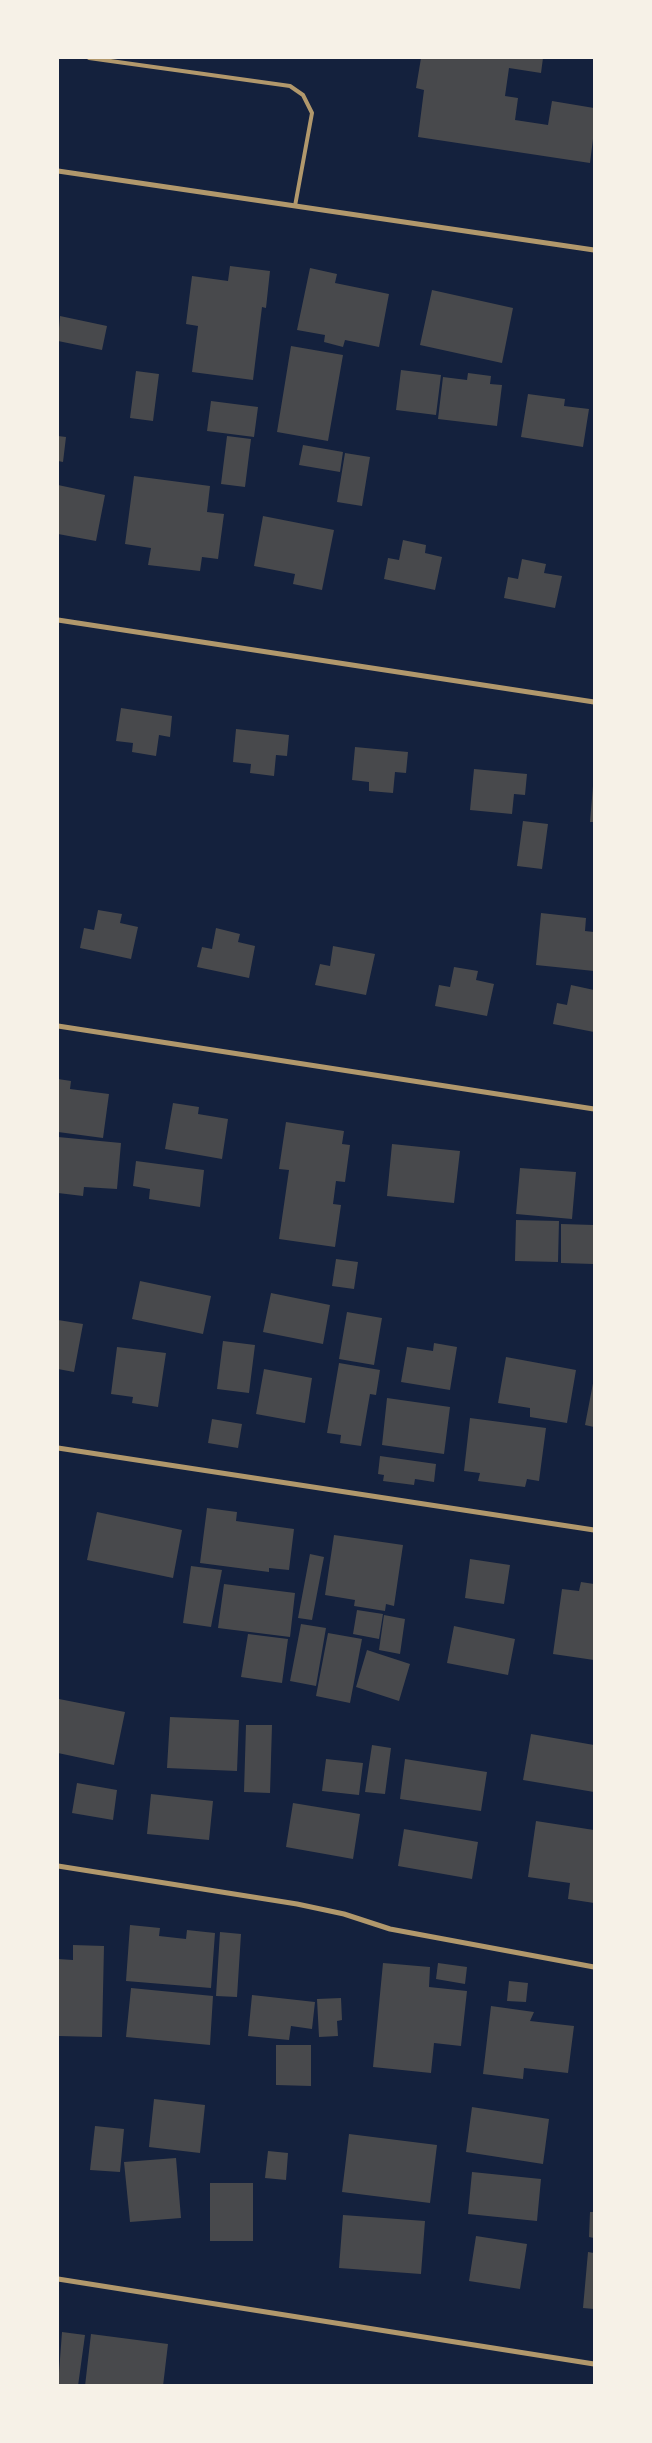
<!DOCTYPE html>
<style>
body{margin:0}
#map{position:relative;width:652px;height:2443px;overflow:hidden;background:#14213d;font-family:Literata,serif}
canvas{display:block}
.frame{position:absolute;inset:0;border:59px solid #f6f1e7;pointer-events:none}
</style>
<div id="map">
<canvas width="652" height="2443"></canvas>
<div class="frame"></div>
</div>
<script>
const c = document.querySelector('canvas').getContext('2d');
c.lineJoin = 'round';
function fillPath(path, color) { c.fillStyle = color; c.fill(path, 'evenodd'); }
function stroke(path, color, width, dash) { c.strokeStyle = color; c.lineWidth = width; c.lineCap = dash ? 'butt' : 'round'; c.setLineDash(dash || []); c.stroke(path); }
const building = new Path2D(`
 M421 58H543L541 73 509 68 505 96 518 98 515 120 548 125 552 101 594 108V131L590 163 418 137 424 90 416 88Z
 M230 266 270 271 266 308 262 307 253 380 192 372 198 326 186 324 192 276 228 281Z
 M310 268 337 274 335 283 389 294 379 347 345 340 343 347 324 342 325 335 297 330Z
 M432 290 513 308 502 363 420 345Z
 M60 316 107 326 102 350 58 341Z
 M291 346 343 355 328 441 277 432Z
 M401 370 441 375 436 415 396 410Z
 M136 371 159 374 153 421 130 418Z
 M468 373 491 376 490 384 502 385 497 426 438 419 443 377 467 380Z
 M528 394 565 399 564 406 589 409 583 447 521 437Z
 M211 401 258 407 254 437 207 431Z
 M58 436 66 437 63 462 58 461Z
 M227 436 251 439 245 487 221 484Z
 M303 445 343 452 340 472 299 465Z
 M345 453 370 457 362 506 337 502Z
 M134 476 210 486 207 512 224 514 218 559 202 557 200 571 148 565 151 548 125 544Z
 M58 485 105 495 96 541 58 534Z
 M263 516 334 530 322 590 293 584 295 574 254 566Z
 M403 540 426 545 425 553 442 557 435 590 384 579 388 558 399 560Z
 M522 559 546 564 544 573 562 576 555 608 504 598 508 577 518 579Z
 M121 708 172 716 170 737 159 735 156 756 132 752 133 743 116 741Z
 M236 729 289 735 287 756 276 755 274 776 250 773 251 764 233 762Z
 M355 747 408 752 406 773 395 772 393 793 369 791V782L352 780Z
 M474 769 527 774 525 795 514 794 512 814 470 810Z
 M593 786H594V822H590Z
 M523 821 548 824 542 869 517 866Z
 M98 910 122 914 120 923 138 927 131 959 80 948 84 928 94 930Z
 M541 913 586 918 585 931 594 932V971L536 965Z
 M216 928 240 934 238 942 255 946 249 978 197 967 202 947 212 949Z
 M333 946 375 954 366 995 315 985 320 964 330 966Z
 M454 967 478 971 476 980 494 984 487 1016 435 1006 439 985 450 987Z
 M571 985 594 990V1032L553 1024 557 1003 567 1005Z
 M58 1079 71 1081 70 1089 109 1094 103 1138 58 1132Z
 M173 1103 199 1107 198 1114 228 1119 222 1159 165 1149Z
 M286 1122 344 1131 342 1144 350 1145 345 1182 336 1181 333 1204 341 1205 335 1247 279 1239 289 1170 279 1169Z
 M58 1137 121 1143 117 1189 84 1187 83 1196 58 1193Z
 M392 1144 460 1151 454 1203 387 1196Z
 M136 1161 204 1170 200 1207 149 1199 150 1189 133 1186Z
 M520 1168 576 1172 572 1219 516 1214Z
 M516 1220 559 1221 558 1262 515 1261Z
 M561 1224 594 1225V1264L561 1263Z
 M336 1259 358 1262 354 1289 332 1286Z
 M140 1281 211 1296 203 1334 132 1319Z
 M271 1293 330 1305 323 1344 263 1332Z
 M347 1312 382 1318 374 1365 339 1359Z
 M58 1320 83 1324 74 1372 58 1369Z
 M223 1341 255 1345 249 1393 217 1389Z
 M434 1343 457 1347 450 1390 401 1382 407 1347 433 1351Z
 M117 1347 166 1353 158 1407 132 1403 133 1397 111 1394Z
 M506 1357 576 1370 567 1423 530 1417V1408L498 1403Z
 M339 1363 380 1370 376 1395 370 1394 361 1446 340 1443 341 1435 327 1433Z
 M264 1369 312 1378 305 1423 256 1414Z
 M594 1378V1427L585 1425Z
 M387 1398 450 1407 444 1454 382 1445Z
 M470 1418 546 1428 539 1481 527 1479 525 1487 478 1481 480 1473 464 1471Z
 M212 1419 242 1424 238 1448 208 1443Z
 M380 1456 436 1464 434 1482 415 1479 414 1485 383 1481 384 1475 378 1474Z
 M207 1508 237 1512 236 1521 294 1529 289 1570 269 1568V1572L200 1563Z
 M97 1512 182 1530 173 1578 87 1560Z
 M334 1535 403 1545 394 1606 386 1604 385 1611 354 1606 355 1600 325 1595Z
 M310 1554 324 1557 312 1620 298 1618Z
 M470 1559 510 1565 504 1604 465 1598Z
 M191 1566 222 1570 211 1627 183 1623Z
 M581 1582 594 1584V1660L553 1654 562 1589 579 1591Z
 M224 1584 295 1593 290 1637 218 1628Z
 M357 1610 383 1614 379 1639 353 1634Z
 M384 1615 405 1619 400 1654 379 1650Z
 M301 1624 326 1628 316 1686 290 1681Z
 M454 1626 515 1639 508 1675 447 1663Z
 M328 1633 362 1639 350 1703 316 1696Z
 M248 1634 288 1639 282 1683 241 1677Z
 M367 1650 410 1664 399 1701 356 1687Z
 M59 1699 125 1712 114 1765 58 1753Z
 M170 1717 239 1720 237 1771 167 1768Z
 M246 1725H272L270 1793 244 1792Z
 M531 1734 594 1745V1792L523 1780Z
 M372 1745 391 1748 385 1794 365 1792Z
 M326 1759 363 1763 359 1795 322 1791Z
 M405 1759 487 1772 481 1811 400 1799Z
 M77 1783 117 1790 113 1820 72 1813Z
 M151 1794 213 1801 209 1840 147 1834Z
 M293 1803 360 1814 353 1859 286 1847Z
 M536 1821 594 1830V1903L568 1899 570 1883 528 1877Z
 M404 1829 478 1842 472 1879 398 1866Z
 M130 1925 160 1928 159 1936 186 1939 187 1930 215 1933 211 1988 126 1981Z
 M220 1932 241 1934 237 1997 216 1996Z
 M73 1945 104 1946 102 2037 58 2036V1959L73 1960Z
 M383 1963 430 1967 429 1987 467 1991 461 2046 434 2043 431 2073 373 2067Z
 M438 1963 467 1967 465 1984 436 1979Z
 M509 1981 528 1983 526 2002 507 2001Z
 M131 1988 213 1996 210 2045 126 2037Z
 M252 1995 315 2002 312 2029 291 2026 289 2040 248 2036Z
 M341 1998 342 2020 337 2021 338 2036 319 2037 317 1999Z
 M491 2006 534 2012 530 2021 574 2026 568 2073 524 2068 523 2079 483 2074Z
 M276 2045H311V2086L276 2085Z
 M154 2099 205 2105 200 2153 149 2147Z
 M472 2107 549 2119 543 2164 466 2152Z
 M95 2126 124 2129 120 2172 90 2170Z
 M349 2134 437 2145 430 2203 342 2192Z
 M268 2151 288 2153 286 2180 265 2178Z
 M176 2158 181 2218 130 2222 124 2162Z
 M472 2172 541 2179 537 2221 468 2214Z
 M210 2183H253V2241H210Z
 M590 2212H594V2238L589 2237Z
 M343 2215 425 2221 421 2274 339 2268Z
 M476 2236 527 2244 520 2289 469 2281Z
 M588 2252 594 2253V2309L583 2308Z
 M62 2332 85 2335 78 2386H58Z
 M91 2334 168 2344 163 2386H85Z`);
const service = new Path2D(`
 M89 58 290 86 303 95 312 113 295 206`);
const minor = new Path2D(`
 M58 171 594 250
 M58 620 594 702
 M58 1026 594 1109
 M58 1448 594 1530
 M58 1866 297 1904 344 1914 390 1929 594 1967
 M58 2279 594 2364`);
fillPath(building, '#48494c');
stroke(service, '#b1986c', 4);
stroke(minor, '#b1986c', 5);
</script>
